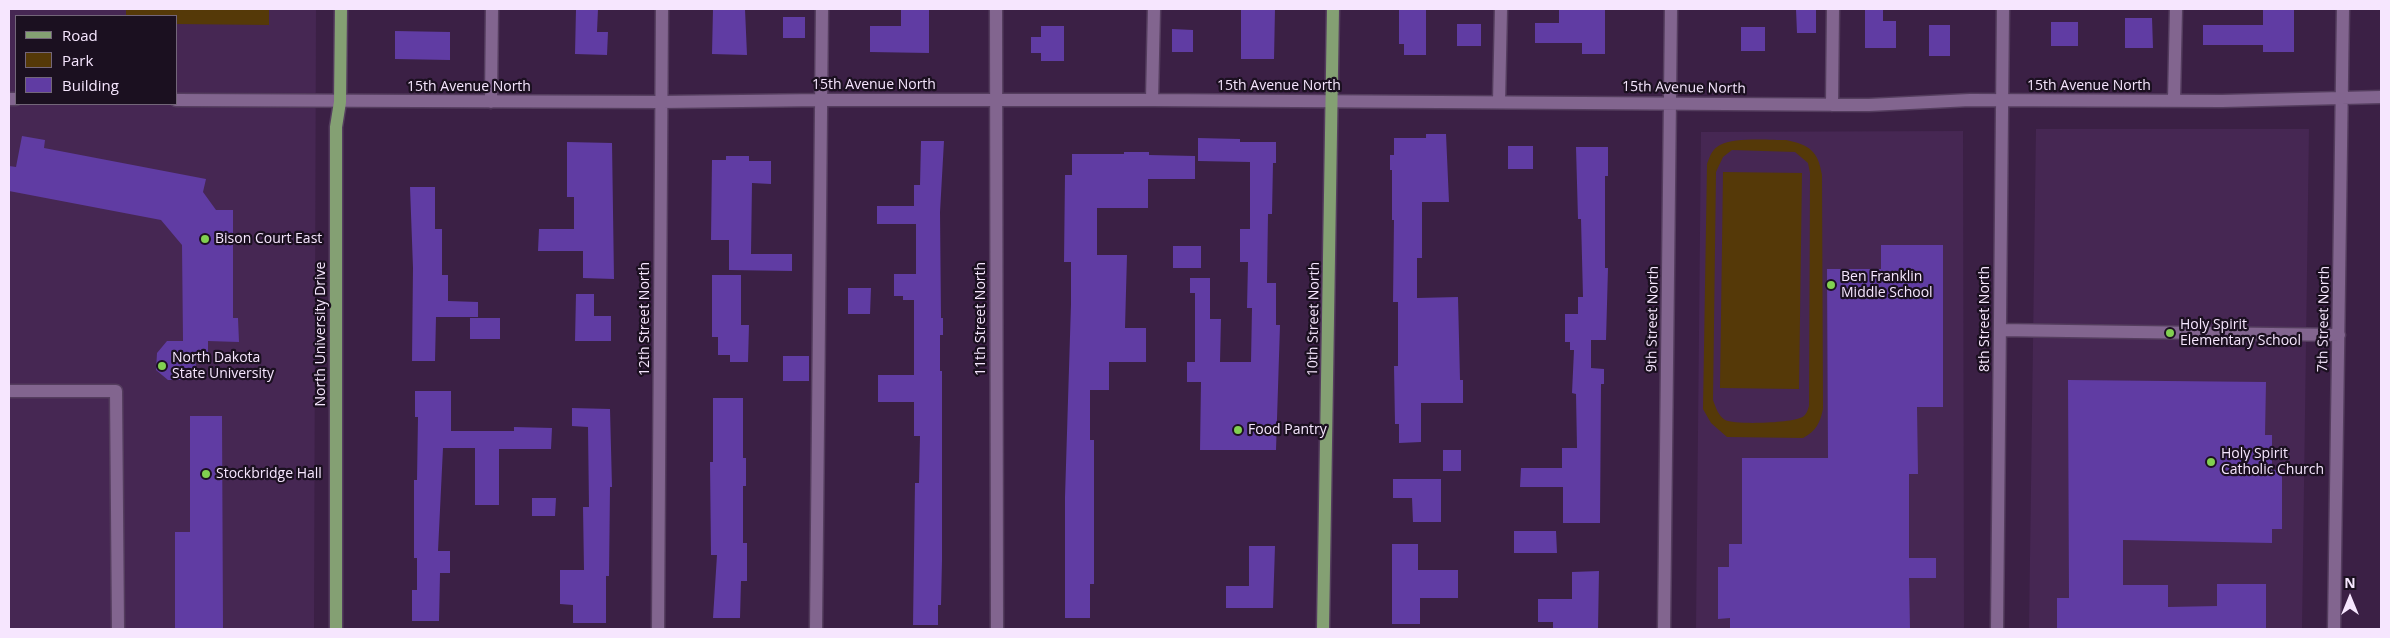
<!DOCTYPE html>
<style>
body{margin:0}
#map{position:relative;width:2390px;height:638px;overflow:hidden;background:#3b2045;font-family:"Open Sans",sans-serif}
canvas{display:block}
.frame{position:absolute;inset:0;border:10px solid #f6e6fe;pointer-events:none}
.legend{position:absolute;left:15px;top:15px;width:162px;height:90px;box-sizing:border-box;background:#1b1020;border:1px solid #736679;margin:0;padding:6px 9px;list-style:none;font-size:15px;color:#f6e6fe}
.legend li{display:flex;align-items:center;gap:10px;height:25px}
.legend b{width:25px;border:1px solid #736679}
.north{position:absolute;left:2325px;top:573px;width:50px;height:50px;-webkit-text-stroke:4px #1b1020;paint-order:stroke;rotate:0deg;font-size:14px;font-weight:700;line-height:20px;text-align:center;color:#f6e6fe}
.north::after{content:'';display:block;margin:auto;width:18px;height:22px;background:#f6e6fe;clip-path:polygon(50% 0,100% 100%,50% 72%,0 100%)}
</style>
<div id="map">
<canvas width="2390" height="638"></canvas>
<div class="frame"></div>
<ul class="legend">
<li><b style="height:6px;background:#84a073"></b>Road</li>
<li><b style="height:14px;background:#553908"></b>Park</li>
<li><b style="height:14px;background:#603ca3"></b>Building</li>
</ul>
<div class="north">N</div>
</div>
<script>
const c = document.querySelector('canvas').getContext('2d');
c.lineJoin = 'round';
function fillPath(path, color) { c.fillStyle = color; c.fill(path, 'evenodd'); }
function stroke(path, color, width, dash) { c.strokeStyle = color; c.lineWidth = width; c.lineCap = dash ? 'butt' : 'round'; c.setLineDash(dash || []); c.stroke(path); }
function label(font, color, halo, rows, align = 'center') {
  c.font = font + ' "Open Sans",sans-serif'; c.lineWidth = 4.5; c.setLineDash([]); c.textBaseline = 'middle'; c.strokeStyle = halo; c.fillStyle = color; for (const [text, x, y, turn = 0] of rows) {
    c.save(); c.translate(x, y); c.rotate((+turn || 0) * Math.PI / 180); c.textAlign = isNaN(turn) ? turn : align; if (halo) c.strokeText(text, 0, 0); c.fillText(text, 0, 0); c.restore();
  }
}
const built = new Path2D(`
 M9 9H316L314 629H9ZM16 16H176V104H16Z
 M2036 129H2309L2302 629H2029Z
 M1963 131 1964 629H1696L1701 132Z`);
const green = new Path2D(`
 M126 9H269V25L176 24V16H126Z
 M1786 140C1810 145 1818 151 1822 175L1823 409C1820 423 1816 431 1803 438L1727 437 1711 423 1703 409 1707 164C1710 156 1712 149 1720 145 1734 137 1770 140 1786 140ZM1732 150 1795 152 1808 163 1810 173 1809 406C1807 412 1806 416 1800 418 1789 423 1735 425 1725 420 1718 415 1716 408 1713 400L1716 172 1723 157Z
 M1723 172 1802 173 1799 389 1720 388Z`);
const building = new Path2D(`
 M576 9H598L597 32H608L607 55 575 54Z
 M713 9H745L747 55 712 54Z
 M901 9H929V53L870 52V26H901Z
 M1241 9H1275L1274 59H1241Z
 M1399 9H1426V55H1404V44H1399Z
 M1559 9H1605V54H1582V43H1535V23H1559Z
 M1796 9H1816V33H1797Z
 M1865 9H1883V21H1896V48H1865Z
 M2263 9H2294V52H2263V45H2203V25H2263Z
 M783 17H805V38H783Z
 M2125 18H2152L2153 48H2125Z
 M2051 22H2078V46H2051Z
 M1457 24H1481V46H1457Z
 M1929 25H1950V56H1929Z
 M1041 26H1064V61H1041V53H1031V37H1041Z
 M1741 27H1765V51H1741Z
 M1172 29 1193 30V52H1172Z
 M395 31 450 32V60L395 59Z
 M1426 134H1446L1449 202H1422V258H1417V298L1458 297 1460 380H1463V403H1421V442L1399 443V424H1395L1394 366H1398V302H1393L1394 220H1392V170H1390V155H1394V138H1426Z
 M22 136 45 140 44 148 206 179 203 192 216 210H233V318H238L239 342 208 341V353H195L196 369 184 380H168L156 370 157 353 167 341H183L182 245 161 220 9 191V166L16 167Z
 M1198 138 1240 139V142H1276V163H1273L1272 214H1268L1267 283H1276V325H1280L1276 450H1200L1201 382H1187V362H1195V293H1190V278H1210V319H1221L1220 362H1251L1252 308H1247L1248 262H1240V229H1250V162L1198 161Z
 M921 141H944L940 212 941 318H943V335H940V371H942V560L941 605H938V625H913L915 483H919L920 436H914V402H878V375H914V300H903V296H894V274H916V224H877V206H914V185H920Z
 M567 142 612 143 614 279 583 278V251H538L539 229H574V197H567Z
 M1508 146H1533V169H1508Z
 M1576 147H1608V176H1605V268H1608L1606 340H1591V368L1604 369V384H1601L1600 523H1563V487H1520L1521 468H1562V448H1577L1576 394 1572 393 1574 350H1570V342H1565V314H1578V297H1583L1581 219H1578Z
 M1124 152H1149V155L1195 156V179H1148V208H1097V255H1127L1125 328H1146V362H1109V390H1090V440H1094V584H1090V618H1065V497L1071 304V262H1064L1065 175H1072V154H1124Z
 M726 156H749V161H771V184L752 183 751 254H792V271L729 270V240H711L712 160H726Z
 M410 187H435V229H442V275H448V301L478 302V317H436L435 361H412L413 268Z
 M1881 245H1943V407H1917L1918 474H1909V558H1936V578H1909L1910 629H1730V618L1718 619V567H1729V544H1742V458H1828L1827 269H1881Z
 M1173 246H1201V268H1173Z
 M712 275H741V325H749L748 362H730V355H718V337H712Z
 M848 288H871L870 314H848Z
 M576 294H594V316H611V341H575Z
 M470 318H500V339H470Z
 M783 356H809V381H783Z
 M2068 380 2266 382 2265 435H2272V470H2282V529H2272V543L2123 540V585H2168V607L2217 606V584H2266V629H2057V598H2069Z
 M415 391H451V431H514V427L552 428 551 449H499V505H475V448H443L438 551H450V573H440L439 621H412V590H417V558H414V480H417L418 417H415Z
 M713 398H743V458H746V486H743V543H747V581H741L740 618H713L717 555H711L710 462H713Z
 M572 408 610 409 612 487H610L609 576H606V623H573V605L560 604V570H584L583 507H589L588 427 572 426Z
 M190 416H222L223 629H175V532H190Z
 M1443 450H1461V471H1443Z
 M1393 479H1441V522H1413L1412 498H1393Z
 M532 498H556L555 516H532Z
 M1514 531H1556L1557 553H1514Z
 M1392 544H1418V570H1458V598H1420V624H1392Z
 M1249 546H1275L1273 608H1226V586H1249Z
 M1599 571 1598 629H1553V622H1538V599H1572V572Z`);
const minor = new Path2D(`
 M996 9 997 629
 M9 99H16
 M176 100 662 102 821 100H1152L1869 105 1970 100 2222 101 2381 97
 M1152 100 1154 9
 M2174 100 2176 9
 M491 102 492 9
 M1499 102 1501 9
 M1832 105 1833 9
 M2000 330 2339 335
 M9 391H116L118 629
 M658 629 662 9
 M816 629 822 9
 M1664 629 1671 9
 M1997 629 2003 9
 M2334 629 2343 9`);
const major = new Path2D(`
 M336 629V127L340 102 341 9
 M1323 629 1333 9`);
const markers = [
 [205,239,5,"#81d050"],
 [1831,285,5,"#81d050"],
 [2170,333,5,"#81d050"],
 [162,366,5,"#81d050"],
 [1238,430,5,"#81d050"],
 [2211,462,5,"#81d050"],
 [206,474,5,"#81d050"]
];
const streetNames = [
 ["15th Avenue North",874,85],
 ["15th Avenue North",1279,86],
 ["15th Avenue North",2089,86],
 ["15th Avenue North",469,87],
 ["15th Avenue North",1684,88,1],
 ["12th Street North",645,319,-90],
 ["11th Street North",981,319,-90],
 ["10th Street North",1314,319,-89],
 ["9th Street North",1653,319,-89],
 ["8th Street North",1985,319,-90],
 ["7th Street North",2324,319,-89],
 ["North University Drive",321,334,-90]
];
const poiNames = [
 ["Bison Court East",215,239],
 ["Ben Franklin",1841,277],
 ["Middle School",1841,293],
 ["Holy Spirit",2180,325],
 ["Elementary School",2180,341],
 ["North Dakota",172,358],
 ["State University",172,374],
 ["Food Pantry",1248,430],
 ["Holy Spirit",2221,454],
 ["Catholic Church",2221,470],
 ["Stockbridge Hall",216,474]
];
fillPath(built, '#462753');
fillPath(green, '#553908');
fillPath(building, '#603ca3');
stroke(minor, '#543d5e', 15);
stroke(major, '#543d5e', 15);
stroke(minor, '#82658f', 12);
stroke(major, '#84a073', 12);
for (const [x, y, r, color] of markers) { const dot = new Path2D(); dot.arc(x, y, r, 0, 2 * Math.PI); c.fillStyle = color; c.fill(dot); stroke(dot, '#1b1020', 2); }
label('14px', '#f6e6fe', '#1b1020', streetNames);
label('14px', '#f6e6fe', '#1b1020', poiNames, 'left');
</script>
